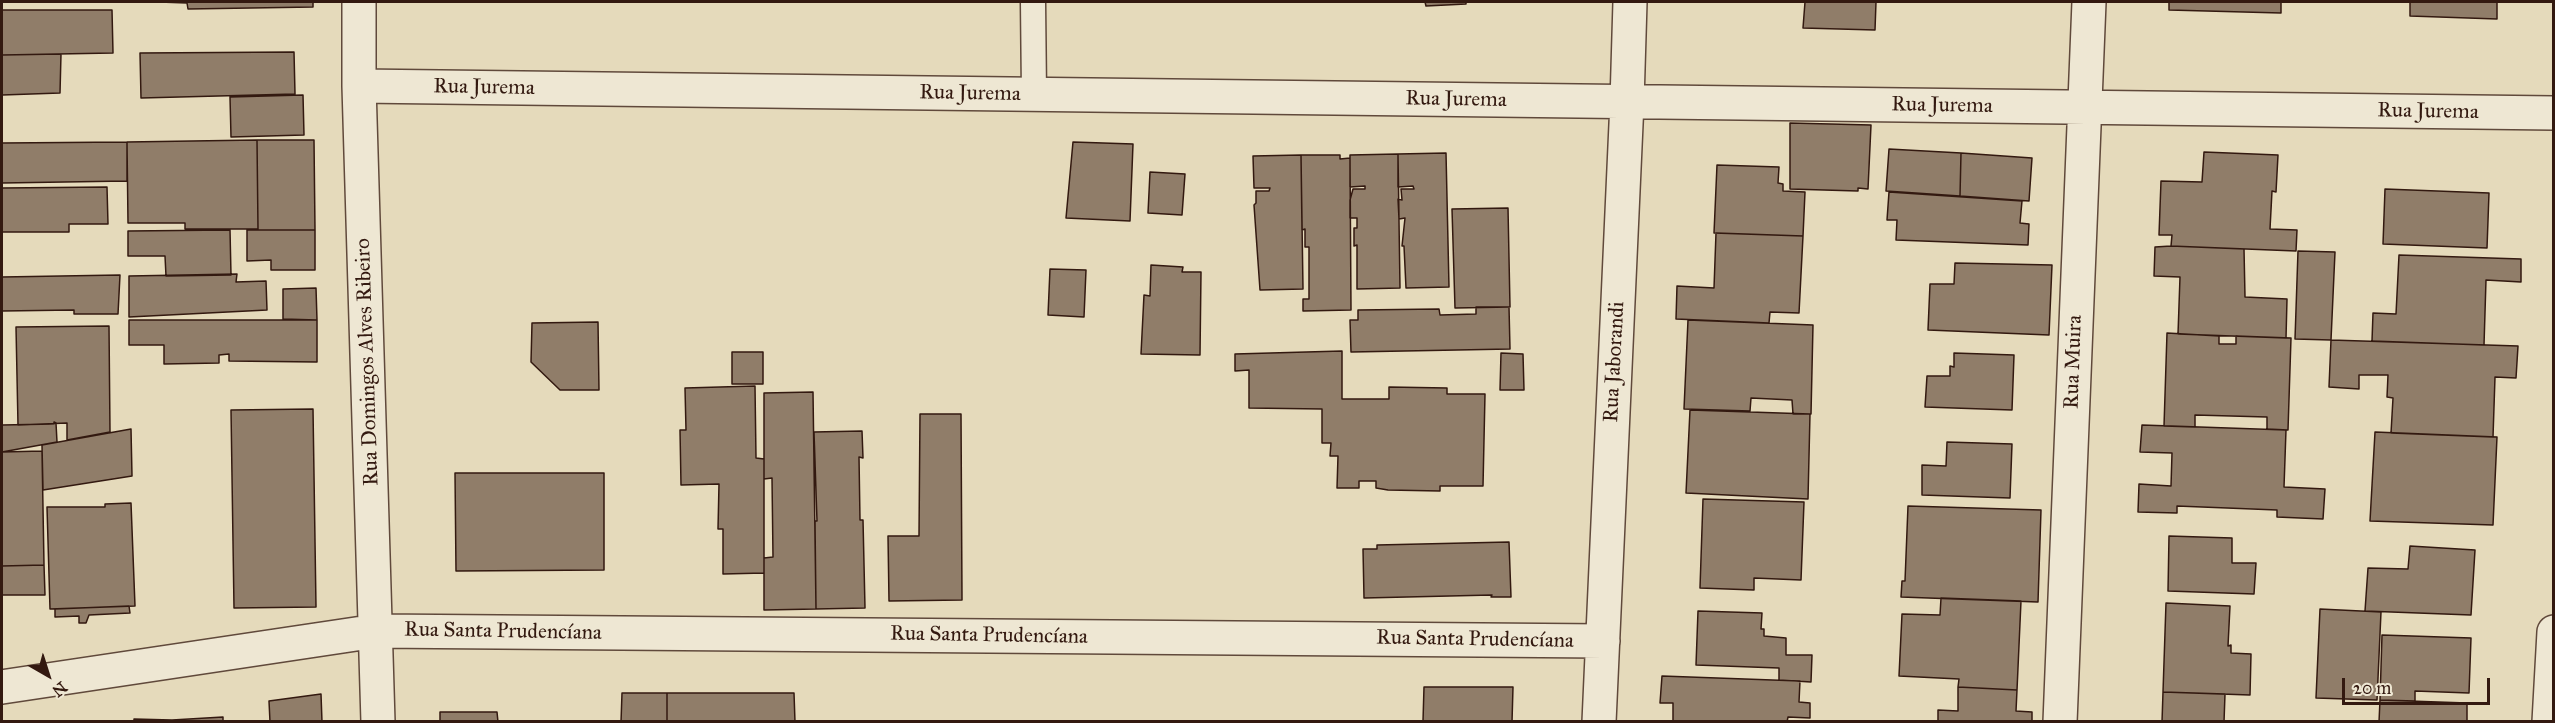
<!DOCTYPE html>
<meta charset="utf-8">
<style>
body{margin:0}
#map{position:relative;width:2555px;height:723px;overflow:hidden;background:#e5dabb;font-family:"IM FELL Great Primer",serif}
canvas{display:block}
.frame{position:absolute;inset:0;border:3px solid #331910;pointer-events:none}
.north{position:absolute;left:18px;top:645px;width:60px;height:60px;-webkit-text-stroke:4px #eee7d3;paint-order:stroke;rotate:141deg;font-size:16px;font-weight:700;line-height:24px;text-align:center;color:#331910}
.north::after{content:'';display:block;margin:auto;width:21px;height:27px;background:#331910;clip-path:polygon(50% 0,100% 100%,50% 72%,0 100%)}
.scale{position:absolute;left:2342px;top:678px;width:148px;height:27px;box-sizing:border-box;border:3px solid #331910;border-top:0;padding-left:8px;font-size:18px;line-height:21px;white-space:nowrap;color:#331910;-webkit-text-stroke:4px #eee7d3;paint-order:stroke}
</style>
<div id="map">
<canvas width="2555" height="723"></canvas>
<div class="frame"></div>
<div class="north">N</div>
<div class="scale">20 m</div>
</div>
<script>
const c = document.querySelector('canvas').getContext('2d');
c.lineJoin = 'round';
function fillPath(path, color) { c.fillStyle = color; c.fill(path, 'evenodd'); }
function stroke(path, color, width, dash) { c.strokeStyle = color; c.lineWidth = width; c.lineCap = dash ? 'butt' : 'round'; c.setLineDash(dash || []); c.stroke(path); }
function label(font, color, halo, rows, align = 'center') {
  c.font = font + ' "IM FELL Great Primer",serif'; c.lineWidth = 6; c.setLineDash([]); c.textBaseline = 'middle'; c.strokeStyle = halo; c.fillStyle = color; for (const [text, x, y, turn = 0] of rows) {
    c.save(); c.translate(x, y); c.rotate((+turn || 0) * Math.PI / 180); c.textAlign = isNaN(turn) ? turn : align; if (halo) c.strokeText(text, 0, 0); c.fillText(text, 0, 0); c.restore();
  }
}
const building = new Path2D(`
 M159 2H313V7L188 9 187 3Z
 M1425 2H1466V4L1426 6Z
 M1805 2H1876L1875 30 1803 28Z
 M2169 2H2281V13L2169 10Z
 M2410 2H2497V19L2410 16Z
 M2 10H112L113 53 2 55Z
 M294 52 295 94 141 98 140 53Z
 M61 54 60 93 2 95V55Z
 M303 95 304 135 231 137 230 97Z
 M1790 123 1871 125 1868 189 1858 188V191L1790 189Z
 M257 140H314L315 230H254L258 229Z
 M257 140 258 229H185V223H128L127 142Z
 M127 142V181L2 183V143Z
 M1073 142 1133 144 1130 221 1066 218Z
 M1889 149 1961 153 1960 196 1886 191Z
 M2204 152 2278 155 2276 192 2272 191 2270 229 2297 230 2296 251 2171 246 2172 235H2159L2161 181 2202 182Z
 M1446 153 1449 287 1406 288 1404 246H1402L1405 218 1399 219 1398 199 1402 200 1401 189H1414L1413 186 1398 187V154Z
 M1961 153 2032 158 2029 201 1960 196Z
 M1398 154 1400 288 1357 289V245L1354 246V228H1357V218H1350V200L1353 189H1365V186L1350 187V155Z
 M1301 155H1340V159L1350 158 1351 310 1303 311V299H1309V247H1305V229L1302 230Z
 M1301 155 1303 289 1260 290 1254 205 1256 203V191H1269L1270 188H1254L1253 156Z
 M1717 165 1779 167 1778 183 1783 184V191L1805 192 1803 236 1714 233Z
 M1150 172 1185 174 1182 215 1148 213Z
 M107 187 108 224H69V232H2V188Z
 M2385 189 2489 193 2487 248 2383 244Z
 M1889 192 2022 201 2020 223 2029 224 2028 245 1896 240 1897 220H1887Z
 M1508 208 1510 307 1455 308 1452 209Z
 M230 230 231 275 166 276 165 256H128V231Z
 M247 230H315V270H271V260L247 261Z
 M1716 233 1803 236 1799 313 1770 312 1769 323 1676 319 1677 286 1714 288Z
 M2171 246 2244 249 2245 297 2287 299 2286 338 2178 334 2180 277 2154 276 2155 247Z
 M2298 251 2335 252 2331 340 2295 339Z
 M2399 255 2521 259V282L2486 280 2484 345 2372 341 2373 313 2396 314Z
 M1955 263 2052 265 2049 335 1928 330 1930 284H1954Z
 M1151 265 1183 267 1182 272H1201L1200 355 1141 354 1144 295 1150 296Z
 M1050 269 1086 270 1084 317 1048 315Z
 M237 274 236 282 266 281 267 310 129 317V276Z
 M120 275 118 314H74V310L2 311V277Z
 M316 288 317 320 283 319V289Z
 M1476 307H1509L1510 349 1351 352 1350 320H1358V310L1439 309 1440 315 1476 314Z
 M129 320H317V362L229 361V354L219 355V363L164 364V345H129Z
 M1688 320 1813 325 1811 414H1793L1792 400 1751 398 1750 411 1684 409Z
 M598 322 599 390H560L531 362 532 323Z
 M109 326 110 432 67 440V423L18 425 16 327Z
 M2167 333 2219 336V344H2236V336L2291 338 2288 430 2267 429V417L2195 415V427L2164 426Z
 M2331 340 2518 346 2516 378 2495 377 2493 437 2391 433 2393 398 2387 397 2388 375H2359V389L2329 387Z
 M1342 351V399H1389V387L1447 388V394H1485L1483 486H1440V491L1388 490 1376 488V481H1359V488H1337L1338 456H1330L1331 443H1322V409L1249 408V370L1235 371V354Z
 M732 352H763V384H732Z
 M1501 353 1523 354 1524 390H1500Z
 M1954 353 2014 355 2012 410 1925 407 1927 376H1950V366L1954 367Z
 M755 386 756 458 764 459V573L723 574V529H718L719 484 681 485 680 430H686L685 388Z
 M813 392 816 609 764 610V558L773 557 772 478 764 479V393Z
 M313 409 316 607 234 608 231 410Z
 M1690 410 1810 414 1808 499 1686 493Z
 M920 414H961L962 600 889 601 888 536H919Z
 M54 422 56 423 57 442 2 452V425L54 424Z
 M2142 425 2286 430 2284 487 2325 489 2323 519 2277 517V510L2177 506V513L2138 512 2139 484 2171 486 2172 453 2140 452Z
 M131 429 132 476 43 490 42 445Z
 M862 431 863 458 859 457 860 520H863L865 608 816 609 815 521H817L814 432Z
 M2375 432 2497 437 2493 525 2370 521Z
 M1947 442 2012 444 2010 498 1922 495V465L1946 466Z
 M42 451 44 565 2 566V452Z
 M455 473H604V570L456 571Z
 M1703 499 1804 502 1801 580 1754 578V590L1700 588Z
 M131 503 135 606 50 609 47 507H105V504Z
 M1908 506 2041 510 2038 602 1901 597 1902 581H1905Z
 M2169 536 2232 538V563H2256L2254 594 2168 591Z
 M1509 542 1511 597H1491L1492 595 1364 598 1363 549H1377V545Z
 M2410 546 2475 550 2471 615 2365 611 2368 568 2408 569Z
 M44 565 45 595H2V566Z
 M1941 598 2021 601 2017 690 1958 687 1959 679 1899 676 1902 614 1940 615Z
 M2166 603 2230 606 2228 646 2231 645V653L2251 654 2250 695 2163 692Z
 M129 606 130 613 89 615 86 623H79V616L55 617V609Z
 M2320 609 2381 612 2377 700 2316 698Z
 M1698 611 1762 613 1761 629H1764V636L1786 638V655H1812L1811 682 1779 680V668L1696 665Z
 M2382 635 2471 638 2469 693 2415 691V701L2380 700Z
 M1662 676 1800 681 1799 702 1810 703V718L1788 717 1787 722H1673V703H1660Z
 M1424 687H1513L1512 722H1420L1423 721Z
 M1958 687 2017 690 2016 711 2032 712V722H1938V710L1958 711Z
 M2163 692 2225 694 2224 722H2162Z
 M622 693H667V722H621Z
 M667 693H794L795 722H667Z
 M321 694 322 722H270L269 701Z
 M2380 700 2467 703V722H2379Z
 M440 712H497L498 722H440Z
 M223 717V722H172V720Z
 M134 719 172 720V722H134Z`);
const lane = new Path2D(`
 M1033 2 1034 94`);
const street = new Path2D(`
 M359 2V86L378 722
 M359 86 2554 113
 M2 687 376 631 1603 641
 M1599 722 1627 102 1630 2
 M2060 722 2089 2
 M2549 722 2554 632`);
const streetNames = [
 ["Rua Jurema",484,88,1],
 ["Rua Jurema",970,94,1],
 ["Rua Jurema",1456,100,1],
 ["Rua Jurema",1942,106,1],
 ["Rua Jurema",2428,112,1],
 ["Rua Domingos Alves Ribeiro",368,362,-92],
 ["Rua Jaborandi",1615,362,-87],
 ["Rua Muira",2074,362,-88],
 ["Rua Santa Prudencíana",503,632,1],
 ["Rua Santa Prudencíana",989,636,1],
 ["Rua Santa Prudencíana",1475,640,1]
];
fillPath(building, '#907d69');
stroke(building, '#331910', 1.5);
stroke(lane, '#60493b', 27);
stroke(street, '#60493b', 36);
stroke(lane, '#eee7d3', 24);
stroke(street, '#eee7d3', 33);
label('21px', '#331910', '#eee7d3', streetNames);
</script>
